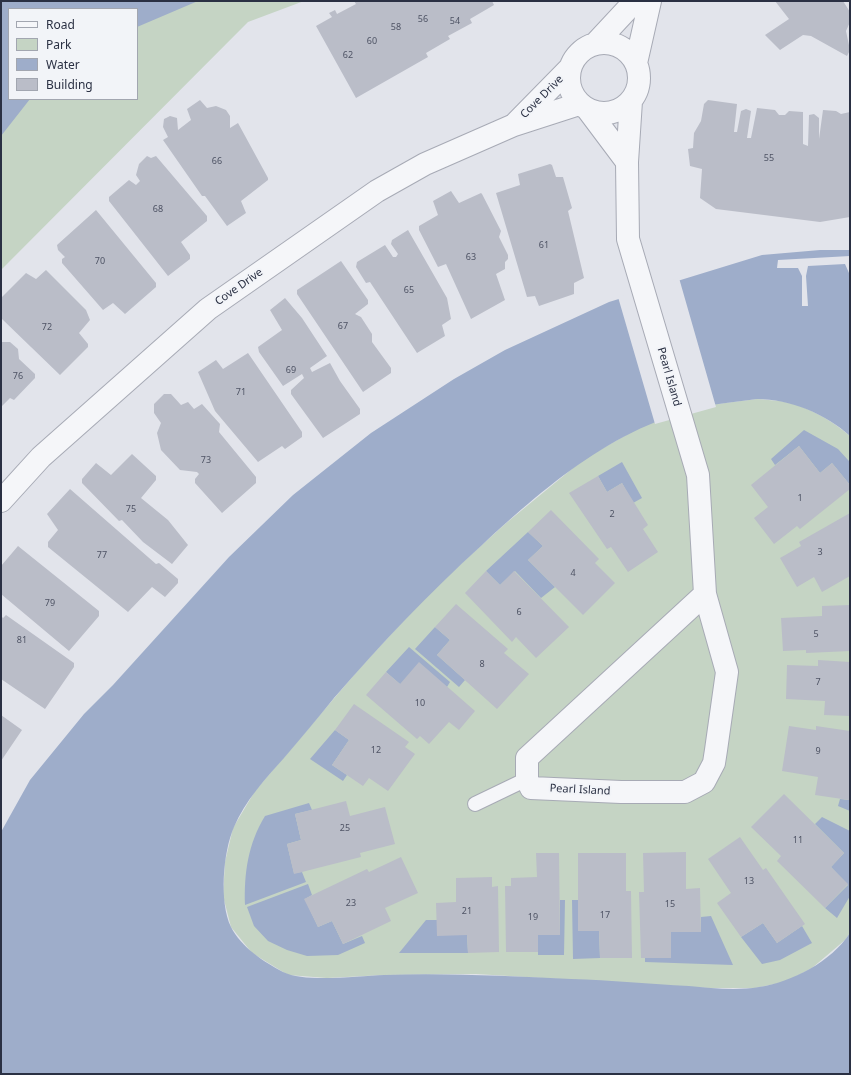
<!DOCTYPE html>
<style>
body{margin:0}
#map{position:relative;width:851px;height:1075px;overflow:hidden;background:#e2e4eb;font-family:"Noto Sans",sans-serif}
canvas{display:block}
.frame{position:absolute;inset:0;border:2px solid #2a3043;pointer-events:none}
.legend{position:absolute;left:8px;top:8px;width:130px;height:92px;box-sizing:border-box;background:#f2f4f8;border:1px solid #a2a6b0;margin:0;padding:5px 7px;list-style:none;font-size:12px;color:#2a3043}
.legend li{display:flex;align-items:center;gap:8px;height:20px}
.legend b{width:20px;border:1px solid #a2a6b0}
</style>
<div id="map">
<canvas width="851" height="1075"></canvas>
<div class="frame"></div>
<ul class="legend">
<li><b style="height:5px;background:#f5f6f9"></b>Road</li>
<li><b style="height:11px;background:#c5d4c4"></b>Park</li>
<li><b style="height:11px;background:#9eadca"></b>Water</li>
<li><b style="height:11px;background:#babdc8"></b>Building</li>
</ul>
</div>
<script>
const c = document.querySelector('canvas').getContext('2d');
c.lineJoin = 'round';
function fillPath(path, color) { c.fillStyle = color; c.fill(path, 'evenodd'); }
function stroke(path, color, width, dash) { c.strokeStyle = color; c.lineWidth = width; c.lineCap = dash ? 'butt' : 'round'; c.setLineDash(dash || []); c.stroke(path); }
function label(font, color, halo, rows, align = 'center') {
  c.font = font + ' "Noto Sans",sans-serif'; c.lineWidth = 4; c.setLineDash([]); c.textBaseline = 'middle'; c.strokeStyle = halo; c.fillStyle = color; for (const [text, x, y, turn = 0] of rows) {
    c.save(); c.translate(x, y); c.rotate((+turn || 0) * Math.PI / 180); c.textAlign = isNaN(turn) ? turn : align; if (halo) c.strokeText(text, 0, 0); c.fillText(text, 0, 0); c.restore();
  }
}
const green = new Path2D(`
 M1 1H304L248 22 1 270ZM9 9H137V99H9Z
 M757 399C766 400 776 400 785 402 807 406 833 421 850 436V933L845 940 812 968 785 982 755 988H709L476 974 384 975 327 978 288 975 252 953 231 927 223 896 225 862 233 828 255 791 360 668 430 592 505 524 584 459 633 431 662 418 709 405Z`);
const water = new Path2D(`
 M1 1H198L137 27V9H9V99H30L1 136Z
 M820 250H850V436C826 414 790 399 757 399 747 400 736 402 726 403 628 416 551 481 481 546 428 594 381 644 334 698 318 718 301 738 284 758 265 779 245 801 234 827 223 852 219 902 231 927 241 947 264 962 283 972 305 983 358 976 384 975 446 973 509 976 571 979 611 980 650 984 689 986 711 988 736 991 759 987 792 982 831 962 850 933V1074H1V832L30 780 84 714 113 685 229 557 293 495 371 433 454 379 505 350 609 302 762 255Z
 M804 430 838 449 848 460 850 462V485L832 463 820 473 799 446 775 465 771 459Z
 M622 462 642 498 633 503 622 483 607 492 598 476Z
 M528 532 543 546 528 560 555 587 541 598 515 571 500 585 486 571Z
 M435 627 450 640 437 655 465 680 459 687 415 649Z
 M409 647 450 682 447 687 400 684 386 672Z
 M335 730 349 740 332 765 347 775 343 781 310 759Z
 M850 796V811L838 806 840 799 849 800Z
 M309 803 312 810 295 814 301 840 287 844 294 873 302 872 306 882 245 905C244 873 248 844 265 816Z
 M822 817 850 831V896L837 918 825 908 848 885 831 867 844 853 815 824Z
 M308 884 312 895 305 899 318 927 332 921 343 944 362 936 365 943 338 955 307 956 287 950 268 941 254 926 247 907Z
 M560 900H565L564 955H538V935H560Z
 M572 900H578V931H599L600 958 573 959Z
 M711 916 733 965 645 962V958H671V932H701V917Z
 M426 920H437L467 935 468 953H399Z
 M763 923 777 943 802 926 812 943 780 960 762 964 741 937Z`);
const pier = new Path2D(`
 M850 256V299L849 273 845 264 808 266 806 276 808 306H802V276L798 268H777L778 260Z
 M679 278 716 407 655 424 618 297Z`);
const building = new Path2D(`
 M354 1H492L494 5 470 19 472 23 448 36 450 39 426 53 428 57 356 98 316 26 332 17 329 13 335 10 337 14 356 4Z
 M775 1H843L850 12V22L846 31 850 50 847 56 811 36 803 35 780 50 765 35 789 19Z
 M200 100 207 108 216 106 226 110 230 116V128L238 123 268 178V180L241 201 246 213 227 226 205 196H202L163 140 168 137 163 127 164 119 170 116 177 118 178 130 191 120 187 109Z
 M708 100 737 104 734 132H737L741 111 746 109 751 111 747 138H751L757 108 775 110 779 115H785L789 111 803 112V144L808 146 809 115 814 114 819 118V139L823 110 836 111 841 114 850 112V217L820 222 716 209 700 198 702 169 690 166 688 149 693 148 694 133 701 121 704 104Z
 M147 156 151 158 156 156 207 216V221L181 242 190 255V259L168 276 109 201V197L129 180 136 185 140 181 136 175 139 164Z
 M550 164 552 165 556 177H563L572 208 568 211 584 278 574 283V294L539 306 535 296 527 297 496 193 520 185 518 174Z
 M451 191 459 203 481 193 482 194 501 231 499 237 508 255V259L505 262V269L496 274 505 300 471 319 446 264 438 267 419 230V226L438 215 433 201Z
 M96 210 156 283V287L125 314 113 303 103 310 62 263V259L65 257 58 250 57 245Z
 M408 230 447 298 451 319 442 325 445 336 417 353 370 282 366 283 356 267 357 262 385 245 393 257H396L398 254 391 244 392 240Z
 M341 261 368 300V304L355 314 361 317 372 334V342L391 368V373L363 392 297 294V290Z
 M46 270 86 310 90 320 79 333 88 344V347L60 375 2 319 1 313V298L26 273 36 279Z
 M285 298 302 318 327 356 310 368 312 372 330 363 340 381 360 409V414L323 438 291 394V390L304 378 302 374 283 386 259 352 258 347 282 330 270 310Z
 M1 342H10L18 349 19 359 35 374V378L14 400 10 398 1 407Z
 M248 353 302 432V437L285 449 282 446 258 462 215 411 198 372 216 360 223 369Z
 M164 394H171L181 405 188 402 194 409 202 404 220 424 219 432 256 477V483L222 513 195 483V479L199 474 197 472 180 470 161 450 157 433 161 423 154 413V404Z
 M799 446 820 473 832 463 850 485V489L800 529 797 526 774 544 754 518 768 507 751 485Z
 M132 454 156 476V480L141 498 168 520 188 545 172 564 143 542 122 520 119 521 82 483V479L96 463 111 475Z
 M598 476 607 492 622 483 648 525 643 529 658 552 628 572 611 547 607 549 569 493Z
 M70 489 156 564 159 563 178 579V583L165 597 152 587 128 612 48 547V542L58 530 47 514Z
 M551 510 599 559 595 563 615 583 583 615 528 560 543 546 528 532Z
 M850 513V576L822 592 814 577 797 587 780 558 801 546 799 542Z
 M18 546 99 611V616L69 651 1 594V566Z
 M486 571 500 585 514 571 569 627 536 658 516 637 512 642 465 593Z
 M456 604 508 649 504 653 529 674 497 709 437 655 450 640 435 627Z
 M850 605V651L806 653V650L783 651 781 618 822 616V606Z
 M6 615 74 663V667L45 709 1 679V616L3 618Z
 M818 660 850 662V716L824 715 825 701 786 699 787 665 818 666Z
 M419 662 475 711 459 730 449 722 429 744 420 736 417 739 366 695 386 672 400 684Z
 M354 704 409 742 405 747 415 754 388 791 369 778 363 786 332 765 349 740 335 730Z
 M1 715 22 730 1 761Z
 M789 726 816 730V726L850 731 849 800 815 795 818 777 782 771Z
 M784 794 844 853 831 867 848 884 825 908 777 861 781 856 751 827Z
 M346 801 350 816 385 807 395 844 360 853 361 857 294 874 287 844 301 840 295 814Z
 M740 837 763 870 766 868 805 924 777 943 763 923 741 937 717 903 731 893 708 859Z
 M686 852V889L700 888 701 932H671V958H641L639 892H644L643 853Z
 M536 853H559L560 935H538V952H506L505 886H511V878L537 877Z
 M578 853H626V891H631L632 958H600L599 931H578Z
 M401 857 418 893 385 908 391 921 343 944 332 921 318 927 304 899 367 869 369 872Z
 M492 877V887L498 886 499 952 468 953 467 935 437 936 436 903 456 902V878Z`);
const lane = new Path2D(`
 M475 804 527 779`);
const street = new Path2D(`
 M569 78a35 35 0 1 1 70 0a35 35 0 1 1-70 0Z
 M595 44 635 1
 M636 63 650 1
 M631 101 627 162 628 239 698 475 705 594 727 672 716 750 714 763 704 782 685 792H621L531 788 527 779V758L705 594
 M588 110 627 162
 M516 123 569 69
 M1 501 41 457 208 309 377 191 425 164 514 125 579 104`);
const numberNames = [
 ["56",423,19],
 ["54",455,21],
 ["58",396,27],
 ["60",372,41],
 ["62",348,55],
 ["55",769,158],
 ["66",217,161],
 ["68",158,209],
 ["61",544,245],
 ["63",471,257],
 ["70",100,261],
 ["65",409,290],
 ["67",343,326],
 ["72",47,327],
 ["69",291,370],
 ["76",18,376],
 ["71",241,392],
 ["73",206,460],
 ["1",800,498],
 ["75",131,509],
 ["2",612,514],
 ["3",820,552],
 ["77",102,555],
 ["4",573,573],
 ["79",50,603],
 ["6",519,612],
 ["5",816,634],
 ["81",22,640],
 ["8",482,664],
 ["7",818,682],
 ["10",420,703],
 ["12",376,750],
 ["9",818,751],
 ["25",345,828],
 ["11",798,840],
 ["13",749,881],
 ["23",351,903],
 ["15",670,904],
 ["21",467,911],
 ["17",605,915],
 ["19",533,917]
];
const streetNames = [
 ["Cove Drive",542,97,-45],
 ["Cove Drive",239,287,-35],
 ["Pearl Island",669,377,74],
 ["Pearl Island",580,790,3]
];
fillPath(green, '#c5d4c4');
fillPath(water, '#9eadca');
fillPath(pier, '#e2e4eb');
fillPath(building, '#babdc8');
stroke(lane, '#a7aab5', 16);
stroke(street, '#a7aab5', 24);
stroke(lane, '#f5f6f9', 14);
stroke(street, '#f5f6f9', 22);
label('9px', '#4e5364', null, numberNames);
label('11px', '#2a3043', '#f2f4f8', streetNames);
</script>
